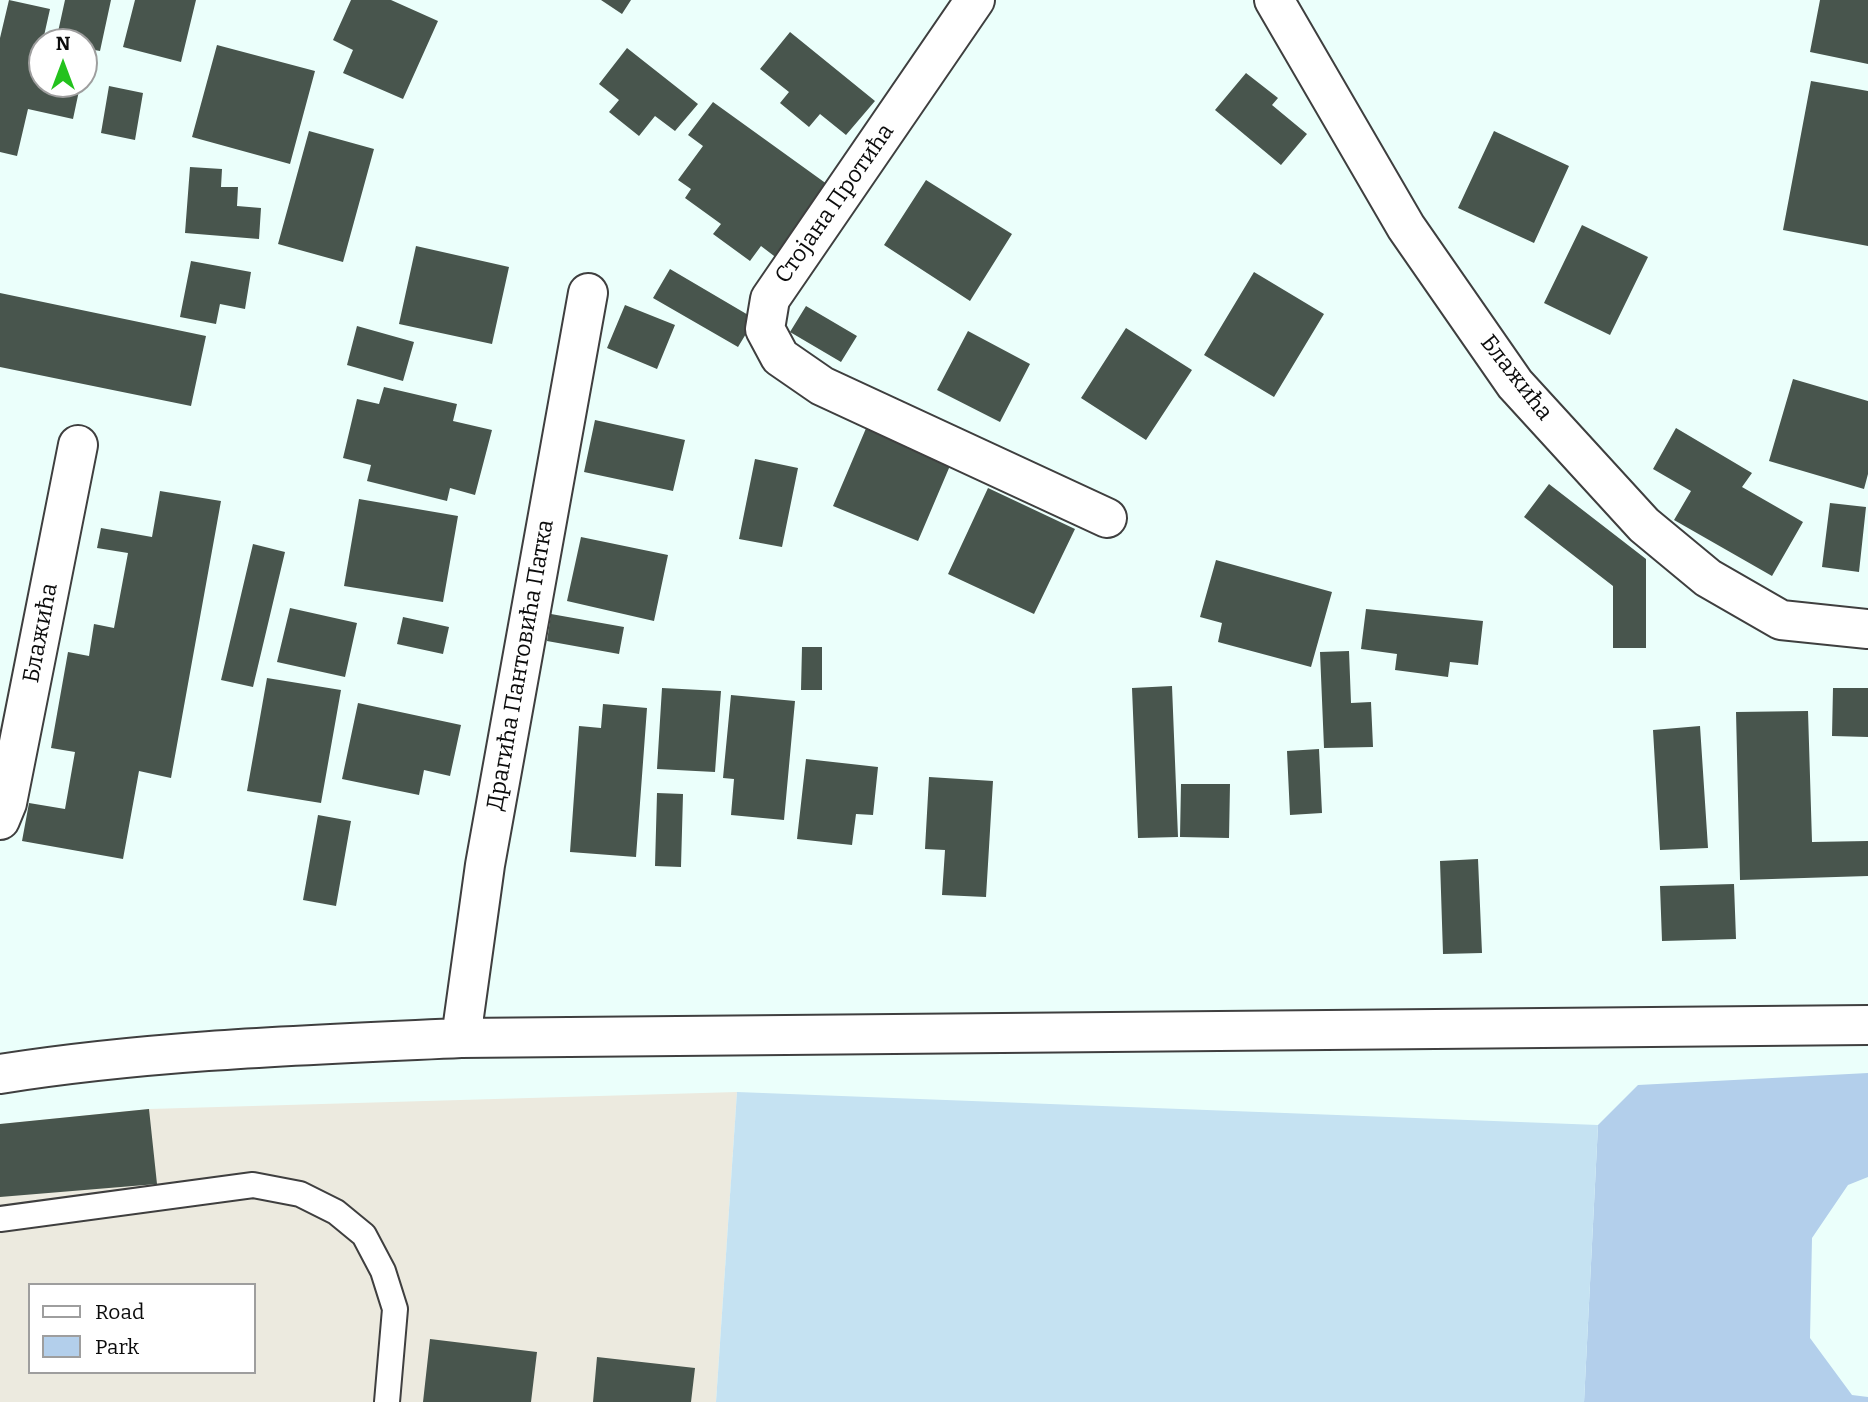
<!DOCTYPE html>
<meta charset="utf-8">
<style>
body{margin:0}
#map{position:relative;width:1868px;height:1402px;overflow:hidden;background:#ebfffb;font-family:Bitter,serif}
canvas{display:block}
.legend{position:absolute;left:28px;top:1283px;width:228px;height:91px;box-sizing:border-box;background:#fff;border:2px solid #9e9e9e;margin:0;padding:9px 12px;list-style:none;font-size:21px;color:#0c0c0c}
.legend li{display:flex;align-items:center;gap:14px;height:35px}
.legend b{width:35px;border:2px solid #9e9e9e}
.north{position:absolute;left:28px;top:28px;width:70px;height:70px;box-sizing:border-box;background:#fff;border:2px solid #9e9e9e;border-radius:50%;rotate:0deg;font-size:19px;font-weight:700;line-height:28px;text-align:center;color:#0c0c0c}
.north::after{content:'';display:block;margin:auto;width:24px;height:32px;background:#23c21d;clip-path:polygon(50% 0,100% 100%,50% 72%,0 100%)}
</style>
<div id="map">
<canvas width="1868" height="1402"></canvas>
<ul class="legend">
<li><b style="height:9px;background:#fff"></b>Road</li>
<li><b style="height:19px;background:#b3cfeb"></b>Park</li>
</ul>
<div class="north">N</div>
</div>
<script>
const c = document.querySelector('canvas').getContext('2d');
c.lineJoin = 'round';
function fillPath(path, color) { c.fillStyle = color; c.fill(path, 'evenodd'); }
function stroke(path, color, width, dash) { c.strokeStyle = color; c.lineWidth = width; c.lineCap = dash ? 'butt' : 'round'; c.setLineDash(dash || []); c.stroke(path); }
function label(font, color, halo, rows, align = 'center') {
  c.font = font + ' Bitter,serif'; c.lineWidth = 7; c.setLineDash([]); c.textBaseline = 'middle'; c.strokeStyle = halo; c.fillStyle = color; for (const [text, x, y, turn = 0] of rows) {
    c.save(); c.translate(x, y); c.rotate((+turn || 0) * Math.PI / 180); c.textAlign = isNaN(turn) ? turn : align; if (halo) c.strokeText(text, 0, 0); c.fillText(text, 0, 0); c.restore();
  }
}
const industrial = new Path2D(`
 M737 1092 716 1402H0V1124L149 1109ZM30 1285H254V1372H30Z`);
const green = new Path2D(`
 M1868 1073V1177L1848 1185 1812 1238 1810 1338 1852 1395 1868 1397V1402H1584L1598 1125 1638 1085Z`);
const pitch = new Path2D(`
 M737 1092 1598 1125 1584 1402H716Z`);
const building = new Path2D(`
 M9 0 50 9 35 76 42 78V84H70L80 86 73 119 28 109 17 156 0 152V38Z
 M65 0H111L100 51 84 48V42L56 41Z
 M135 0H196L181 62 123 47Z
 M351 0H391L438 21 403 99 343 73 353 50 333 40Z
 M601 0H631L622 14Z
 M1820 0H1868V64L1810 52Z
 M790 32 875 101 846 135 820 114 809 127 780 103 789 92 760 69Z
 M217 45 315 71 290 164 192 137Z
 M627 48 698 104 675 131 655 116 639 136 609 112 619 100 599 84Z
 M1246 73 1278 98 1272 105 1307 134 1281 165 1215 110Z
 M1811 81 1868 91V246L1783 230Z
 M109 86 143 93 135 140 101 133Z
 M713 102 831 187 778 259 761 246 750 261 713 234 721 224 685 198 691 189 678 180 703 146 688 135Z
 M309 131 374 149 343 262 278 244Z
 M1494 131 1569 166 1534 243 1458 208Z
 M190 167 222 169 221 187H238L237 206 261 208 259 239 185 233Z
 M926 180 1012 234 970 301 884 245Z
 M1582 225 1648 257 1610 335 1544 303Z
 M416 246 509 267 492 344 399 324Z
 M191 261 251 272 245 309 220 304 216 324 180 317Z
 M670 269 755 319 738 347 653 298Z
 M1254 272 1324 314 1274 397 1204 355Z
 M0 293 206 336 191 406 0 367Z
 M625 305 675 325 657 369 607 348Z
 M806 306 857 336 841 362 790 332Z
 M357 326 414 342 403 381 347 365Z
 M1126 328 1192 370 1146 440 1081 398Z
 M968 331 1030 364 1000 422 937 390Z
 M1793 379 1868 401V474L1864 489 1769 461Z
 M384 387 457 404 453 421 492 430 475 495 450 488 447 501 367 481 371 465 343 458 357 399 379 404Z
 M595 420 685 440 673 491 584 472Z
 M867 426 952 461 918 541 833 506Z
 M1676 428 1752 473 1742 487 1803 522 1772 576 1674 520 1691 491 1653 469Z
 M755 459 798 468 782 547 739 539Z
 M1549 484 1646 559V648H1613V586L1524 517Z
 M988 488 1075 529 1034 614 948 574Z
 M160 491 221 501 171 778 139 771 123 859 22 841 29 803 65 809 75 752 51 748 68 652 89 656 94 624 114 628 128 553 97 548 101 528 152 537Z
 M359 499 458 516 443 602 344 586Z
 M1830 503 1866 507 1859 572 1822 567Z
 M581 537 668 555 654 621 567 601Z
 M253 544 285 552 253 687 221 680Z
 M1216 560 1332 592 1311 667 1218 642 1222 623 1200 617Z
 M290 608 357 623 345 677 277 662Z
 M1366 609 1483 621 1478 665 1450 662 1448 677 1395 670 1397 654 1361 649Z
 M551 614 624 627 619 654 547 641Z
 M403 617 449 627 443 654 397 644Z
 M802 647H822V690H801Z
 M1349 651 1351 703 1371 702 1373 747 1324 748 1320 652Z
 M267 678 341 690 321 803 247 791Z
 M1172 686 1178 837 1138 838 1132 688Z
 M662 688 721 691 715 772 657 769Z
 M1833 688H1868V737L1832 736Z
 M731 695 795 701 784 820 731 815 734 779 723 778Z
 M358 703 461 725 450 776 424 770 419 795 342 779Z
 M603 704 647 708 636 857 570 852 579 726 601 728Z
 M1808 711 1812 842 1868 841V876L1740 880 1736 712Z
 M1700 726 1708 848 1660 850 1653 730Z
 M1319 749 1322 813 1290 815 1287 751Z
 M806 759 878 767 873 815 856 814 852 845 797 839Z
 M929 777 993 781 986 897 942 895 945 850 925 849Z
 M1181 784H1230L1229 838 1180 837Z
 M657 793 683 794 681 867 655 866Z
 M318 815 351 821 336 906 303 900Z
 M1478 859 1482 953 1443 954 1440 861Z
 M1734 884 1736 939 1662 941 1660 886Z
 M149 1109 157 1184 0 1197V1124Z
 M430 1339 537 1352 531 1402H423Z
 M597 1357 695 1368 691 1402H593Z`);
const lane = new Path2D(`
 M0 1219 253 1185 300 1194 336 1212 364 1235 383 1271 395 1309 387 1402`);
const street = new Path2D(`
 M975 0 770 299 765 329 780 357 822 386 1107 518
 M1274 0 1406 227 1515 384 1644 525 1708 578 1781 620 1868 629
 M0 820 7 803 78 445
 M461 1038 485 865 588 293
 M0 1074C152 1050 307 1045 461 1038L1868 1025`);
const streetNames = [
 ["Стојана Протића",835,204,-55],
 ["Блажића",1516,378,52],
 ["Блажића",41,633,-79],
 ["Драгића Пантовића Патка",521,665,-80]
];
fillPath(industrial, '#eceadf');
fillPath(green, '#b3cfeb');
fillPath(pitch, '#c5e2f2');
fillPath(building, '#48554d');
stroke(lane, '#3f3f3f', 28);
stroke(street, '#3f3f3f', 42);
stroke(lane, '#fff', 24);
stroke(street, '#fff', 38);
label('23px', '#0c0c0c', '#fff', streetNames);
</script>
